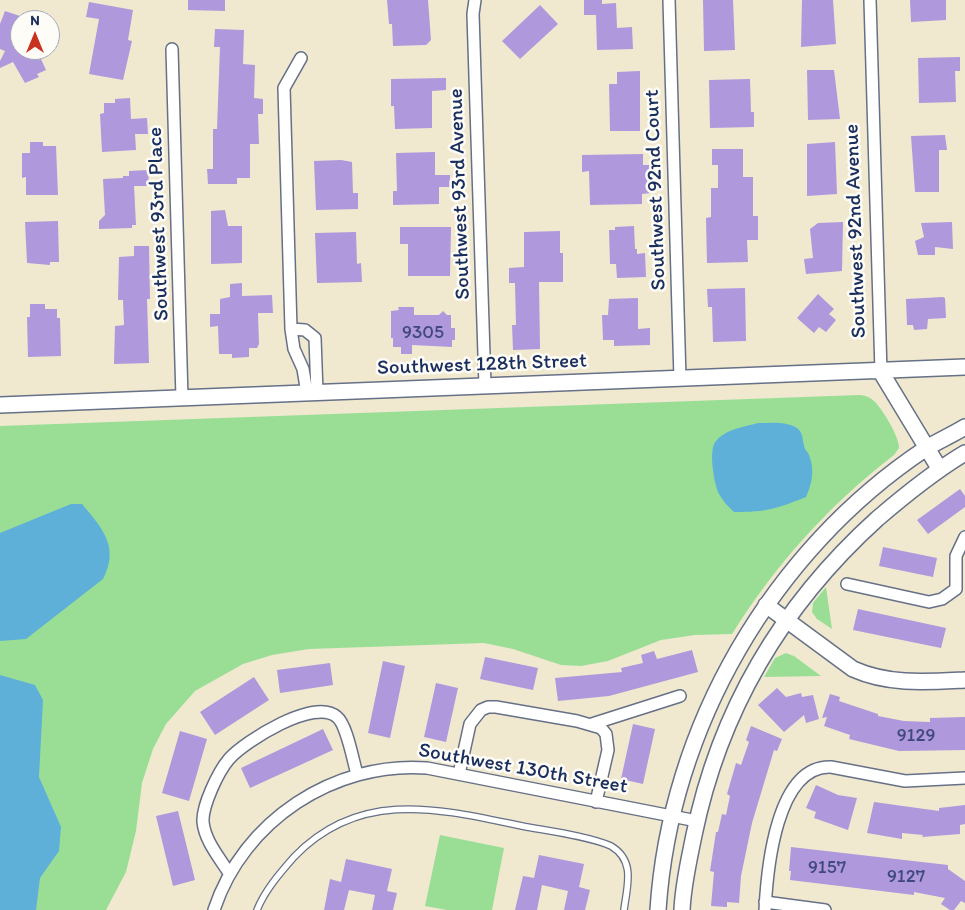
<!DOCTYPE html>
<style>
body{margin:0}
#map{position:relative;width:965px;height:910px;overflow:hidden;background:#f0e9d0;font-family:Itim,sans-serif}
canvas{display:block}
.north{position:absolute;left:10px;top:10px;width:50px;height:50px;box-sizing:border-box;background:#fdfcf7;border:1px solid #a3aaba;border-radius:50%;rotate:0deg;font-size:14px;font-weight:700;line-height:20px;text-align:center;color:#1b2f5e}
.north::after{content:'';display:block;margin:auto;width:18px;height:22px;background:#c8321e;clip-path:polygon(50% 0,100% 100%,50% 72%,0 100%)}
</style>
<div id="map">
<canvas width="965" height="910"></canvas>
<div class="north">N</div>
</div>
<script>
const c = document.querySelector('canvas').getContext('2d');
c.lineJoin = 'round';
function fillPath(path, color) { c.fillStyle = color; c.fill(path, 'evenodd'); }
function stroke(path, color, width, dash) { c.strokeStyle = color; c.lineWidth = width; c.lineCap = dash ? 'butt' : 'round'; c.setLineDash(dash || []); c.stroke(path); }
function label(font, color, halo, rows, align = 'center') {
  c.font = font + ' Itim,sans-serif'; c.lineWidth = 5; c.setLineDash([]); c.textBaseline = 'middle'; c.strokeStyle = halo; c.fillStyle = color; for (const [text, x, y, turn = 0] of rows) {
    c.save(); c.translate(x, y); c.rotate((+turn || 0) * Math.PI / 180); c.textAlign = isNaN(turn) ? turn : align; if (halo) c.strokeText(text, 0, 0); c.fillText(text, 0, 0); c.restore();
  }
}
const green = new Path2D(`
 M859 395C863 395 867 396 870 398 880 403 900 438 899 448L894 455C829 505 776 564 732 634L695 635 661 640 608 661 581 666 561 665 513 649 484 643 309 649 272 655 243 664 195 691 166 724 153 749 142 783 136 831 126 872 106 910H0V426Z
 M826 587 832 629 817 619 812 612 813 603Z
 M786 653 794 656 821 676 764 677 775 658Z
 M440 835 504 848 492 910H447L425 906Z`);
const water = new Path2D(`
 M758 423C771 423 786 421 797 428 803 432 802 439 804 445 804 449 808 452 809 455 815 470 812 484 806 497 776 509 767 512 734 512 728 507 723 501 719 494 714 484 708 449 716 441 726 429 744 427 758 423Z
 M71 504H82C102 528 120 547 103 579L26 639 0 641V533Z
 M0 675 35 685 43 700 39 777 61 827 59 851 40 878 36 910H0Z`);
const building = new Path2D(`
 M188 0H225V11L188 10Z
 M387 0H428L431 40 426 45 393 46 392 24H389Z
 M584 0H602V4L616 3 617 28 632 27 633 49 597 50 596 15H584Z
 M703 0H733L735 50 704 51Z
 M802 0H833L836 44 801 47Z
 M910 0H946V20L911 22Z
 M89 2 133 10 128 40 132 41 123 80 89 74 99 19 86 17Z
 M540 5 558 24 520 59 502 41Z
 M5 11 20 16V50H54L41 59 46 70 37 74 39 77 25 83 13 62 0 68V61L5 51 0 49V24Z
 M215 29 244 30 243 64 255 65 254 98 263 99V114H258L259 144H250V178H237V184H208L207 169H213V129H217L220 47H214Z
 M960 57V71H955L956 102 919 103 918 58Z
 M807 70H834L840 119 808 120Z
 M640 71V131H610L609 84H617V72Z
 M446 78V90L432 91V128L395 129 394 106H391V79Z
 M750 79 751 112H754V127L710 128 709 80Z
 M130 98 131 119 147 118 148 134H135L136 150 102 152 100 114 104 113V103H115V99Z
 M945 135 947 150H939V192H915L911 136Z
 M30 142H43V146H56L58 195H26V177L22 178V153H30Z
 M835 142 837 194 807 196V144Z
 M712 149H743V177H753V216H758V240H747L748 262 707 263 706 218 711 217V188H718V165H712Z
 M435 152V175H450V187H439V204L393 205V191H397L396 153Z
 M643 154V165H650L651 193 642 194V204L590 205 589 171 582 172V155Z
 M341 160 352 162 353 193H358V209L316 210 314 161Z
 M148 170 149 186H134L136 225H132V228L99 229V221L105 215 103 179 123 178V176H129V171Z
 M225 210 228 226H242V263L211 264V211Z
 M58 221 59 262H50V265L27 263 25 222Z
 M843 222 842 271 806 274 804 259 813 258 810 229 818 223Z
 M952 222 953 249 935 247V255H918L915 241 924 237 921 223Z
 M634 226 635 249H637V254L645 253 646 277 617 278 616 264H610L609 230H615V227Z
 M400 227H451L450 276H408V244H400Z
 M560 231V253H563V282H539L540 349 513 350 512 325H516L515 283H509V268L524 267V232Z
 M356 232 357 264 361 263 362 282 317 283 315 233Z
 M134 246H149L150 299H147L149 363 114 364 115 326 124 325 123 300H118L119 257 134 256Z
 M242 283V296L272 295 273 313H258L259 344 257 348H249V357L232 358V354H219L218 326 210 327V314H220V299L230 297V284Z
 M745 288 746 341 713 342 712 307H708L707 289Z
 M818 294 834 309 829 314 836 320 826 332 819 327 814 333 797 318Z
 M943 297 945 298 946 318 928 319 927 329 914 330 913 325H907L906 299Z
 M638 298V329L650 328V345L614 346V340H603L602 315H608L609 299Z
 M30 304H45V309H57V318H60L61 356 28 357 27 317H30Z
 M398 307H414V315H439L443 311 447 315H451V328H455V340H452V347L412 345V354H401V347H393V338H391V311L399 310Z
 M960 489 965 496V507L928 534 917 520Z
 M883 547 937 558 933 577 879 566Z
 M858 609 946 628 941 648 853 630Z
 M692 650 698 672 609 696 558 701 555 678 622 672 621 668 643 663 641 655 654 651 657 659Z
 M485 657 538 668 533 690 480 679Z
 M383 661 405 666 390 738 368 733Z
 M330 663 333 685 280 693 277 670Z
 M254 677 269 700 215 735 200 712Z
 M436 683 458 688 446 742 424 737Z
 M777 688 786 697 801 693 802 697 813 695 819 719 806 723 804 715 784 732 758 705Z
 M830 694 840 697 839 701 878 714V716L904 721 930 722V718L965 717V750L899 751 849 739 850 735 824 726 827 717 822 718Z
 M633 724 655 729 643 784 621 779Z
 M751 726 782 739 777 751 774 750 752 823 741 876 739 903 727 902V907L711 906 714 872 710 871 716 832H718L722 814 726 815 730 796 727 794 736 763 741 765 749 742 746 740Z
 M323 729 333 750 250 788 241 768Z
 M180 731 207 739 189 801 162 793Z
 M816 785 838 795 857 798 848 830 814 818 816 812 806 808Z
 M874 802 939 811V808L965 805V824L960 825V834L922 837 923 835 902 833V839L867 833Z
 M178 811 195 880 173 886 156 816Z
 M791 847 948 865V869L965 881V903L961 901 954 910H950L941 904 945 898 914 892V895L790 880 791 871H789Z
 M539 855 584 864 579 887 590 890 585 910H564L568 891 542 885 537 910H515L523 876 534 878Z
 M346 859 392 869 387 891 397 893 393 910H372L375 895 349 890 344 910H324L330 879 341 882Z`);
const service = new Path2D(`
 M257 910C265 890 280 873 294 857 360 788 440 809 522 826 548 831 588 836 611 846 636 861 627 886 624 910`);
const minor = new Path2D(`
 M475 0 473 14 485 386
 M669 0 680 379
 M870 0 881 372
 M172 49 182 398
 M301 58 284 88 291 329 294 349 303 369 307 393
 M291 329 305 330 315 338 317 393
 M847 584 929 602 942 599 956 589
 M956 589V556L965 537
 M592 724 680 696
 M459 774 470 724 481 710 488 707H496L577 721 601 728 606 734 608 750 596 802
 M229 873C219 857 205 841 203 822 202 806 218 772 229 759 245 741 315 697 337 717 347 725 353 761 357 774
 M765 902 825 910
 M214 910C243 821 334 761 427 768L697 821
 M765 910C767 870 776 765 831 767L905 781 965 778`);
const tertiary = new Path2D(`
 M881 372 939 468
 M0 405 965 367
 M766 605 853 669C889 685 926 682 965 680
 M658 910C670 727 772 551 925 449 938 441 952 435 965 427
 M682 910C683 885 689 860 694 835 720 709 782 605 877 519 905 495 933 472 965 453`);
const numberNames = [
 ["9305",423,333],
 ["9129",916,736],
 ["9157",827,868],
 ["9127",906,877]
];
const streetNames = [
 ["Southwest 92nd Court",656,190,-92],
 ["Southwest 93rd Avenue",460,194,-92],
 ["Southwest 93rd Place",159,224,-92],
 ["Southwest 92nd Avenue",856,231,-92],
 ["Southwest 128th Street",482,365,-2],
 ["Southwest 130th Street",523,769,10]
];
fillPath(green, '#9ade96');
fillPath(water, '#5eb0d9');
fillPath(building, '#af98dc');
stroke(service, '#667086', 8);
stroke(minor, '#667086', 14);
stroke(tertiary, '#667086', 18);
stroke(service, '#fff', 5.5);
stroke(minor, '#fff', 11);
stroke(tertiary, '#fff', 15);
label('19px', '#40497e', null, numberNames);
label('21px', '#1b2f5e', '#fdfcf7', streetNames);
</script>
